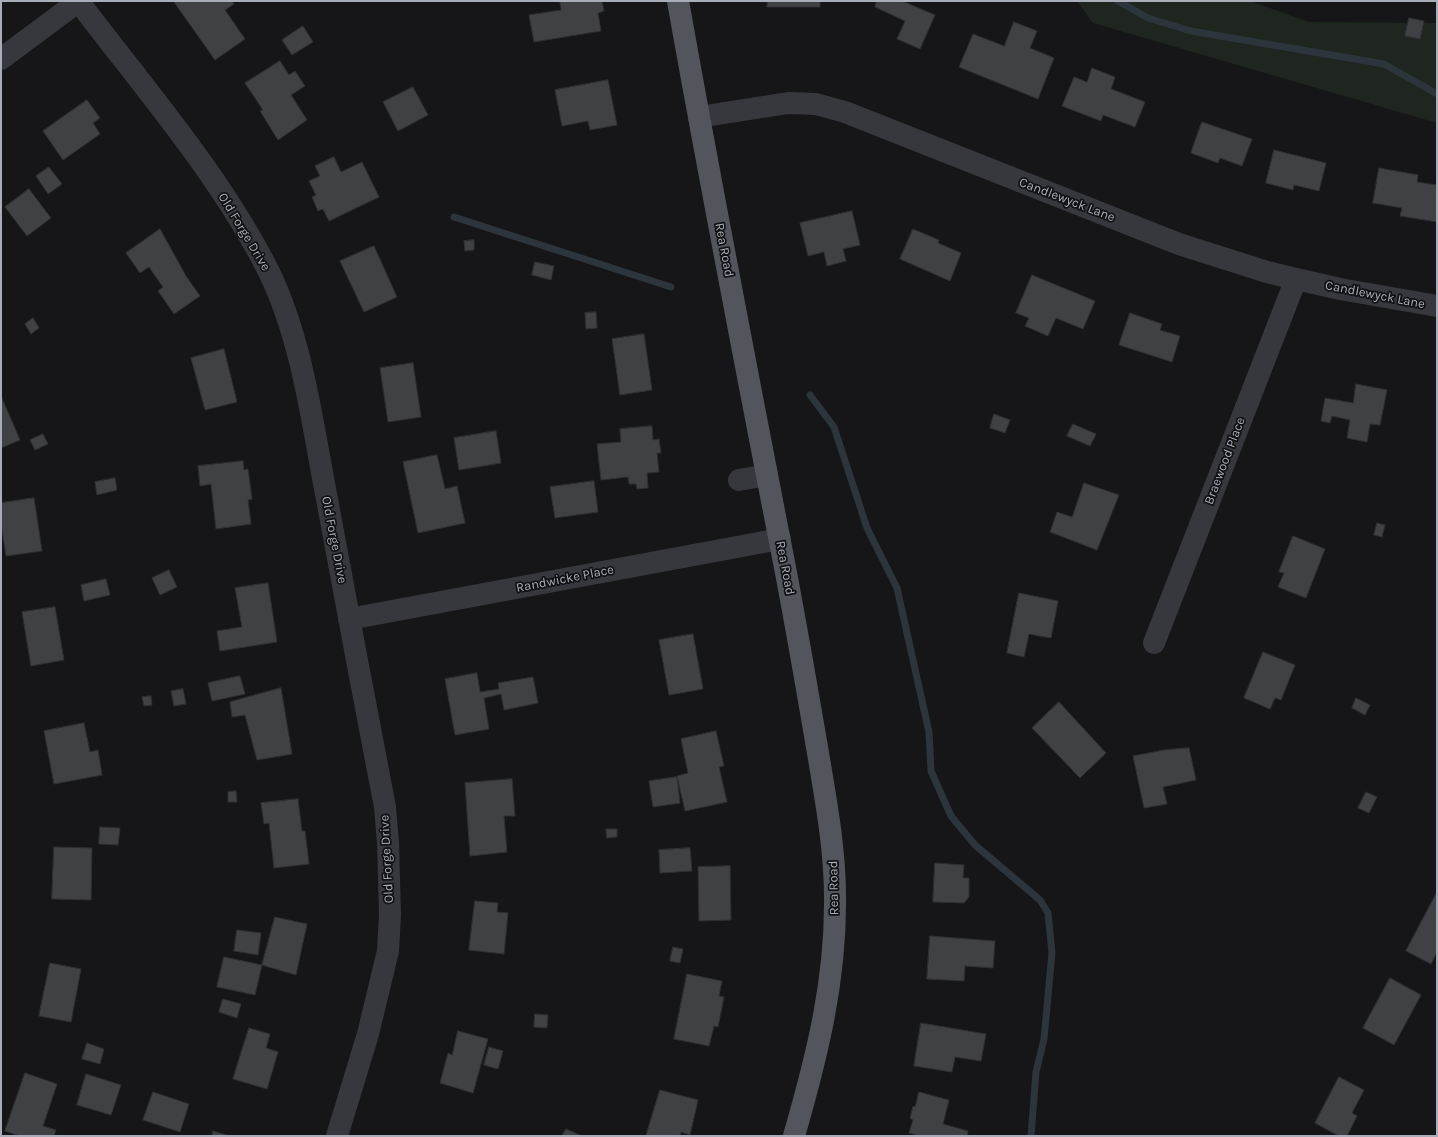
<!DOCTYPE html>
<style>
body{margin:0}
#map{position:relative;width:1438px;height:1137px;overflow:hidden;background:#161618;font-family:Karla,sans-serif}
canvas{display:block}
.frame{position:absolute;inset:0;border:2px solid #a8adb8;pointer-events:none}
</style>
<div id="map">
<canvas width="1438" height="1137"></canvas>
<div class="frame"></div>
</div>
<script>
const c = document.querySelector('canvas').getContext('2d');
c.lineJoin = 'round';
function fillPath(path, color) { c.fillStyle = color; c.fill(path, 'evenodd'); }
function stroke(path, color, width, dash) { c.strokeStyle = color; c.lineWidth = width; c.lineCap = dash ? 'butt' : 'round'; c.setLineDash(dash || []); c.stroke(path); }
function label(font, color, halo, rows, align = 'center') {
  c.font = font + ' Karla,sans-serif'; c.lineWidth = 3.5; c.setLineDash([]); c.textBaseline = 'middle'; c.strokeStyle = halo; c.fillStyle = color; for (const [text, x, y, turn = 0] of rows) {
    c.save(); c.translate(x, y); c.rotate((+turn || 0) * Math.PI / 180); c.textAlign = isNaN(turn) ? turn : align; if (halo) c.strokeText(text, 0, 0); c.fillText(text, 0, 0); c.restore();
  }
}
const green = new Path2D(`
 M1077 1H1250L1309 22 1437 23V123L1093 23Z`);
const stream = new Path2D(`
 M1118 1 1148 18 1191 31 1384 64 1437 94
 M454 217 671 287
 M810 395 834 427 867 528 897 588 929 732 931 771 951 816 975 845 1040 900 1048 913 1052 953 1044 1039 1036 1072 1031 1136`);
const building = new Path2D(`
 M176 1H232L234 4 225 10 245 39 215 60 174 2Z
 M560 1H602L604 11 598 13 601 31 534 42 529 15 561 10Z
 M768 1H820V7H767Z
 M877 1H902L935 15 920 49 897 39 905 21 875 7Z
 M1409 18 1424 21 1420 39 1405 36Z
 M1014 22 1037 31 1030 48 1054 58 1038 99 959 67 973 34 1004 46Z
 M303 26 313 42 292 55 282 40Z
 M280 61 289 75 295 71 305 86 291 95 307 120 278 140 260 111 263 110 245 83Z
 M1092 68 1115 77 1111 89 1145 102 1135 127 1103 115 1101 121 1062 106 1074 77 1087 82Z
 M608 80 617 125 590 130 588 121 562 126 555 90Z
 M413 87 428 115 398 131 383 102Z
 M87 100 100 118 93 123 100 134 63 160 43 131Z
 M1202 122 1252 139 1242 166 1220 158 1218 163 1191 153Z
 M1274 150 1326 163 1319 191 1294 185 1293 190 1266 183Z
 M334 157 341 172 362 162 379 197 329 221 323 209 318 211 312 197 316 195 309 181 320 176 315 166Z
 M49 167 62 184 48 194 36 176Z
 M1379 168 1418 175 1417 182 1437 185V222L1400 216 1402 208 1373 203Z
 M29 189 51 218 27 236 5 207Z
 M852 211 860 245 843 249 846 261 827 266 824 252 808 256 800 223Z
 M160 229 186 276 200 296 174 314 158 291 163 287 149 267 140 273 126 253Z
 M913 229 939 240 938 243 961 253 950 281 900 259Z
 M474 240V250L465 251 464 241Z
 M374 246 397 297 364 312 340 261Z
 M535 262 554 266 551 280 532 275Z
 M1032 275 1095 301 1083 329 1056 318 1048 336 1025 326 1029 318 1016 313Z
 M596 312 597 328 586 329 585 313Z
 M1130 313 1162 324 1160 330 1180 336 1172 362 1119 345Z
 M33 318 39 328 31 334 25 324Z
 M644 334 652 390 620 395 612 339Z
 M224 349 237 402 205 410 191 358Z
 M413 363 421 417 388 422 380 368Z
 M1356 384 1387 390 1380 425 1370 424 1367 442 1347 438 1350 420 1332 416 1330 423 1321 421 1325 398 1353 403Z
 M1 396 20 440 1 448Z
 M994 414 1010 420 1005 433 990 428Z
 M1073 424 1096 434 1090 446 1067 436Z
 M652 426 653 440 659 439 661 453H657L659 472 647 473 648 488 637 489 636 484H629L628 477 601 480 597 444 621 442 620 429Z
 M496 431 501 463 459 470 454 438Z
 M43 434 48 444 35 450 30 440Z
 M437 455 445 489 457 486 465 523 418 533 403 462Z
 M243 461 244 470 248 469 252 499 248 500 251 524 216 529 211 484 200 486 198 466Z
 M115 478 117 490 97 495 95 482Z
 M594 481 598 512 555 518 550 487Z
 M1084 483 1119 495 1097 550 1050 532 1057 512 1072 517Z
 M34 498 42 551 6 556 1 523V503Z
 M1377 523 1385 525 1382 537 1374 535Z
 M1293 536 1325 549 1306 598 1278 587 1284 573 1279 572Z
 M169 570 177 587 160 595 152 578Z
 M106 579 110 595 84 601 81 585Z
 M268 583 277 642 220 651 217 631 242 627 235 588Z
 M1019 593 1058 601 1051 638 1029 634 1024 657 1007 653Z
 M55 607 64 660 31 666 22 612Z
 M693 634 703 689 669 695 659 640Z
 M1263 652 1295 665 1281 700 1275 698 1270 709 1244 698Z
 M477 673 480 692 499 689 498 683 533 677 538 703 504 710 501 694 484 698 489 729 455 735 445 679Z
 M240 676 245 694 212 701 208 683Z
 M281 688 292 754 257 760 245 715 232 717 230 702Z
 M183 689 186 704 174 706 171 691Z
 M151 696 152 705 144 706 142 697Z
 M1356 698 1370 705 1365 715 1352 708Z
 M1059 702 1106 753 1080 778 1032 728Z
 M84 723 90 752 98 750 102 775 54 784 44 731Z
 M716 731 724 766 719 767 727 802 685 811 677 776 688 773 681 739Z
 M1189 748 1196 780 1163 787 1167 804 1144 808 1133 756 1164 750Z
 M677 777 680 803 653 807 649 781Z
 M512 779 515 816H504L507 852 470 856 465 783Z
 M236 791 237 802H228V792Z
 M1366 792 1377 797 1369 813 1358 808Z
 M298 799 302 831H305L309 864 274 868 269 823 264 824 261 803Z
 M100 827 120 828 118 845 99 844Z
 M606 829H617V837L607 838Z
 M54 847 92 848 91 900 52 899Z
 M690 848 692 871 660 873 659 850Z
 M935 863 964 865 963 878H969V897L964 903 933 902Z
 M730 866 731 920 699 921 698 867Z
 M1437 892V952L1431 964 1406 951Z
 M475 901 498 903 497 912 508 913 504 954 469 950Z
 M275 917 307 924 296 975 262 965Z
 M237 930 261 933 258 955 234 951Z
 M930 936 995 941 993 968 965 966 964 981 927 979Z
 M673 947 683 949 680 963 670 961Z
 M224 957 262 965 255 995 217 987Z
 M50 963 81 969 71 1022 39 1016Z
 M687 974 722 981 719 996 724 997 718 1027 714 1026 709 1046 674 1039Z
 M1390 978 1421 995 1394 1045 1363 1028Z
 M223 999 241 1004 237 1018 219 1012Z
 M535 1014 548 1015 547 1028 534 1027Z
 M921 1023 986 1034 981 1061 955 1057 952 1072 914 1066Z
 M249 1028 270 1034 266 1048 278 1052 267 1089 233 1079Z
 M458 1031 488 1039 473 1093 440 1083 448 1053 452 1055Z
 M87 1043 104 1049 100 1064 82 1059Z
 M489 1047 503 1051 498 1069 484 1065Z
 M25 1073 57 1084 43 1126 56 1130 54 1136H20L5 1131Z
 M86 1074 121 1085 111 1115 77 1105Z
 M1339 1077 1364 1090 1352 1113 1357 1116 1347 1136H1339L1315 1123Z
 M660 1090 698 1100 690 1135 681 1132 680 1136H646Z
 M153 1092 189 1104 180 1132 143 1120Z
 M919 1092 949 1100 943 1124 968 1131 967 1136H920L909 1133 913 1120 910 1118 913 1106 915 1107Z
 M566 1129 580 1135 562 1136Z
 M213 1131 230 1136H212Z`);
const minor = new Path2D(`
 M79 2C144 88 220 175 269 272 302 340 312 421 326 494 345 598 365 703 385 807L388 843 390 915 388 951 368 1034 337 1136
 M1 59 79 1
 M699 117 788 103 816 104 845 112 1179 244 1267 272 1296 279 1340 289 1437 306
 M739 480 767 475
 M349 619 780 539
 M1154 643 1296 279`);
const major = new Path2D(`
 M678 1C710 182 745 362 780 542 794 612 806 683 818 753 826 801 835 849 835 897 836 981 817 1056 794 1136`);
const streetNames = [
 ["Candlewyck Lane",1067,200,21],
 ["Old Forge Drive",244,232,59],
 ["Rea Road",724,250,79],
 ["Candlewyck Lane",1375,295,11],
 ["Braewood Place",1225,461,-69],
 ["Old Forge Drive",334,540,79],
 ["Rea Road",785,568,79],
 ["Randwicke Place",565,579,-11],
 ["Old Forge Drive",387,859,-93],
 ["Rea Road",834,888,-91]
];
fillPath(green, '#1e261f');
stroke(stream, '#2c353c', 7);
fillPath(building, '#404145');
stroke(building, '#303034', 1);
stroke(minor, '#37383d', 22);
stroke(major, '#53555c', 22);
label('13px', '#a8adb8', '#111113', streetNames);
</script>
